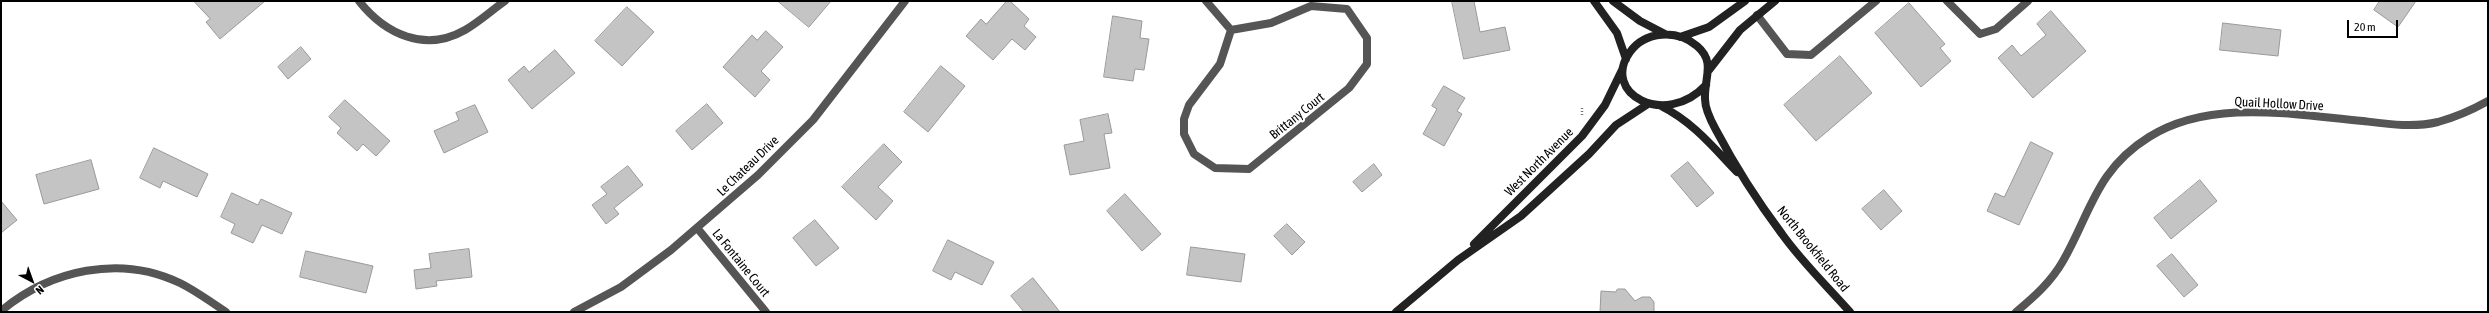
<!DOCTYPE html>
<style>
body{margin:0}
#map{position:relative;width:2489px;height:313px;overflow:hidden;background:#fff;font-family:"Asap Condensed",sans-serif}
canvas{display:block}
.frame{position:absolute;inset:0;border:2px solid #000;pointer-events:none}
.north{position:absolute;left:12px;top:261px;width:40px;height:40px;-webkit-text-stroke:3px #fff;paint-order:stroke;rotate:139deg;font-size:11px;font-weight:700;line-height:16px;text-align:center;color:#000}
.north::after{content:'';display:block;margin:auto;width:14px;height:18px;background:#000;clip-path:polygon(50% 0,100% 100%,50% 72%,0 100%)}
.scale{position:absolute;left:2347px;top:20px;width:51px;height:18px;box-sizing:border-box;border:2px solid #000;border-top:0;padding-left:5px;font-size:12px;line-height:14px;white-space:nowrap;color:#000;-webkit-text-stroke:3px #fff;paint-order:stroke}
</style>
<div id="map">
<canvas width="2489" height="313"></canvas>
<div class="frame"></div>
<div class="north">N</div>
<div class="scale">20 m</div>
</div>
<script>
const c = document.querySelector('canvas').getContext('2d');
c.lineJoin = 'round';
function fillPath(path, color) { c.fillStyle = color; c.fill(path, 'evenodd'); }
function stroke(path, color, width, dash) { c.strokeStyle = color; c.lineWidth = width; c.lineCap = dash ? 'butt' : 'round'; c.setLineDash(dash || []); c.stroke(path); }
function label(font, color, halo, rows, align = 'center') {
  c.font = font + ' "Asap Condensed",sans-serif'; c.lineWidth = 4; c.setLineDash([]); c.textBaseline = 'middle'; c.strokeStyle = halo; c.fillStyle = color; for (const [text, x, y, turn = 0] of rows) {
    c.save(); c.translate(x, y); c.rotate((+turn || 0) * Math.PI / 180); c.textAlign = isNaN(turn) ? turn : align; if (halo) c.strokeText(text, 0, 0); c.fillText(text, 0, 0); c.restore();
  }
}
const building = new Path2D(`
 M194 1H265L220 39 206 22 210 19Z
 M778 1H831L809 27Z
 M1007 1H1010L1029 19 1024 26 1036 37 1025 50 1012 39 993 60 966 36 981 19 986 24Z
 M1452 1H1474L1480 32 1505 27 1510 50 1464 59Z
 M2380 1H2416L2398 27 2374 10Z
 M1909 3 1945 44 1940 48 1951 61 1921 87 1875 33Z
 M627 7 654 32 622 66 595 41Z
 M2051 11 2086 51 2033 98 1998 58 2012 45 2021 56 2046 35 2037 24Z
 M1113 16 1142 21 1140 38 1149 39 1144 70 1135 69 1133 81 1104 77Z
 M2223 23 2281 30 2278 56 2220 50Z
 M766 31 783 47 761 71 770 80 755 97 723 67 752 35 757 40Z
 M301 47 311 59 288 79 278 67Z
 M555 50 575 73 532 109 508 80 524 66 529 72Z
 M1840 56 1872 93 1816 141 1784 105Z
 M941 66 965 86 928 132 904 112Z
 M1444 86 1465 98 1457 111 1462 114 1444 146 1423 134 1437 109 1432 106Z
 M345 100 390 141 376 156 363 144 357 151 337 133 341 128 329 117Z
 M707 104 723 123 692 150 676 131Z
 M475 105 488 132 444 153 434 131 459 120 456 113Z
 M1108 114 1112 133 1104 134 1110 168 1070 175 1064 145 1084 141 1080 120Z
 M2031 142 2053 153 2019 225 1987 211 1995 193 2004 197Z
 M884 144 902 162 878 187 893 201 876 220 842 187Z
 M154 148 208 174 197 197 163 181 160 188 140 178Z
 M91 160 99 189 44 204 36 175Z
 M1688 162 1714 193 1697 207 1671 176Z
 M1374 164 1382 175 1362 192 1353 182Z
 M628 166 643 185 614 208 619 214 606 224 592 205 607 194 601 187Z
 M2200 180 2217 201 2171 239 2154 218Z
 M1884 190 1902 211 1881 230 1862 209Z
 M232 193 258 205 261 199 292 213 282 234 262 225 253 243 231 233 235 224 221 217Z
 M1125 194 1161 234 1142 251 1107 211Z
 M1 201 17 220 1 233Z
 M815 220 839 248 816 266 793 238Z
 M1287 224 1305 242 1292 255 1274 236Z
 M948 240 994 262 982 285 955 272 951 280 933 271Z
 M1191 247 1245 254 1241 282 1187 275Z
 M469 249 472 277 436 281 437 286 416 289 414 270 431 268 429 254Z
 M306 251 373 266 366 293 300 277Z
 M2172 254 2198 285 2184 297 2157 266Z
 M1033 278 1060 312H1024L1011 296Z
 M1618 289H1625L1635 301 1642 297H1650L1654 302V312H1600L1601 291 1615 292Z`);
const path = new Path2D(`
 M1582 108V116`);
const lane = new Path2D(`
 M1947 1 1980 34 1996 29 2028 1
 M1757 15 1787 54 1811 55 1876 1`);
const street = new Path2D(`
 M359 1C385 34 425 53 465 30 479 22 492 10 505 1
 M1206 1 1231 30
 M1311 6 1347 9 1367 38V64L1349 88 1249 169 1215 168 1194 154 1184 134V119L1189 105 1220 64 1231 30 1271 23Z
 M698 229 766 312
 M1 311C50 270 120 254 180 283 196 291 211 302 226 312
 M574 312 621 287 671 250 758 175 813 120 905 1
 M2016 312C2034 297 2051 282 2063 261 2091 212 2096 170 2149 137 2211 98 2294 115 2363 121 2387 124 2413 128 2438 122 2456 117 2472 110 2488 101`);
const secondary = new Path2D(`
 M1594 1 1617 33 1626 59
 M1613 1 1640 21 1665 34
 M1680 37 1709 27 1745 1
 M1709 70 1740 30 1775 1
 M1706 85C1665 129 1600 93 1630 52 1645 31 1677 29 1697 46 1716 62 1704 78 1705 99 1705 109 1711 121 1716 130 1735 166 1758 202 1782 234 1802 262 1827 286 1850 312
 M1661 106C1693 122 1713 147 1737 172
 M1474 244 1582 136 1605 105 1622 70
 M1396 312 1458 260 1521 216 1589 154 1616 125 1648 104`);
const streetNames = [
 ["Quail Hollow Drive",2279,104,3],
 ["Brittany Court",1297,116,-39],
 ["West North Avenue",1539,162,-45],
 ["Le Chateau Drive",748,166,-44],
 ["North Brookfield Road",1813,249,51],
 ["La Fontaine Court",741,263,51]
];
fillPath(building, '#c4c4c4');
stroke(building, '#999', 1);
stroke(path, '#777', 2.5, [1, 2]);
stroke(lane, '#555', 8);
stroke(street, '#555', 8);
stroke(secondary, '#222', 8);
label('13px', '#000', '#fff', streetNames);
</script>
